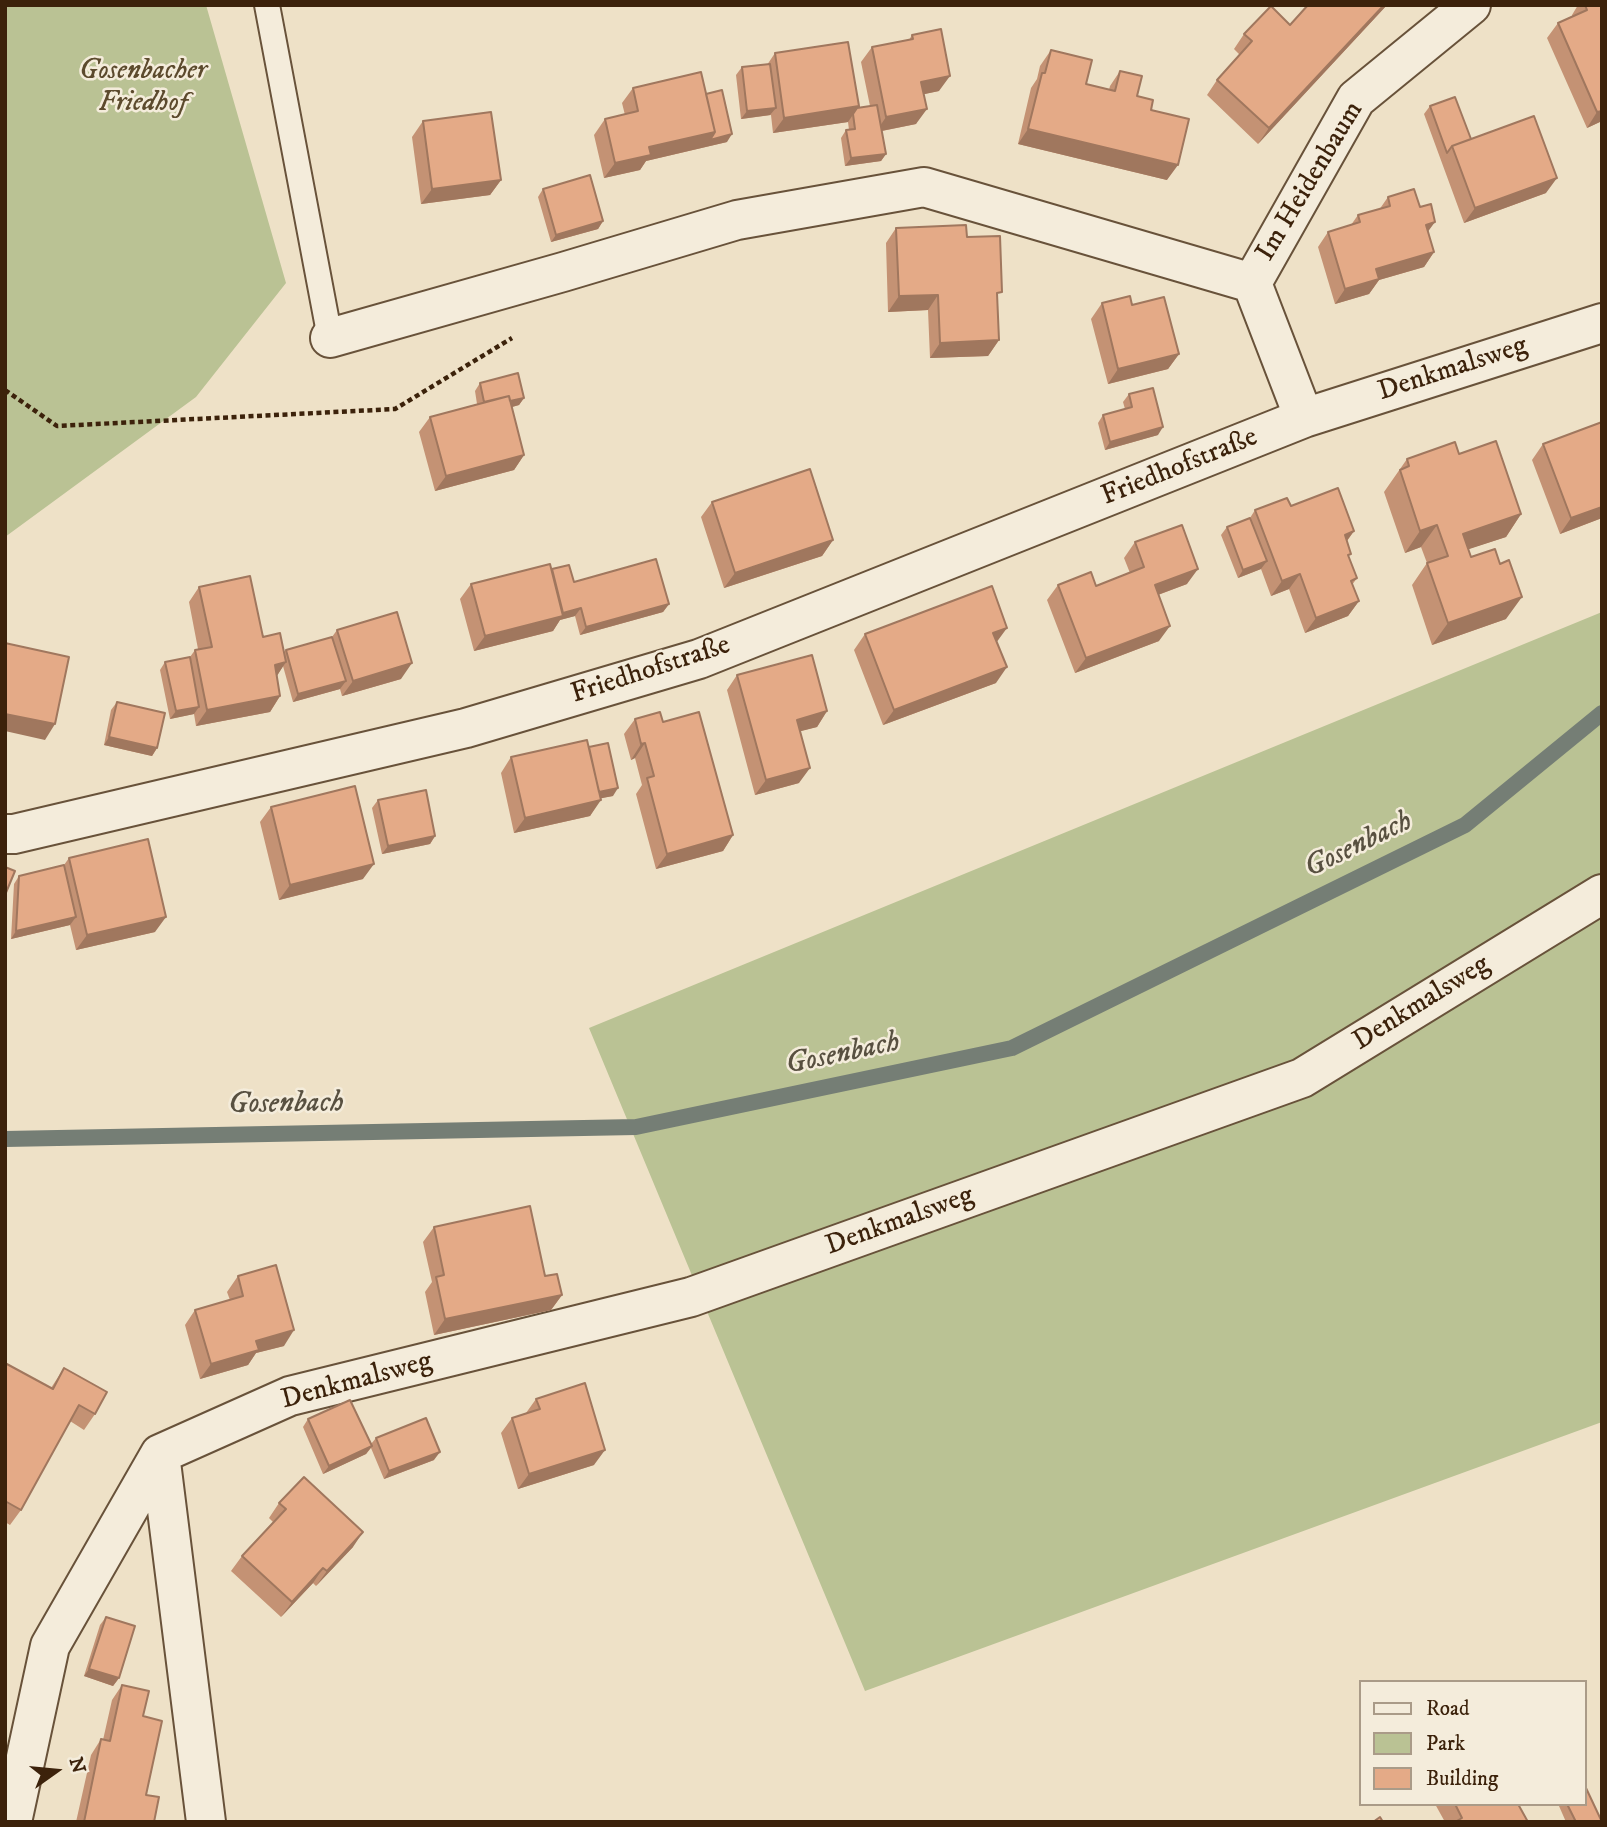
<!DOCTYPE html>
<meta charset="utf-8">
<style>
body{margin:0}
#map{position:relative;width:1607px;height:1827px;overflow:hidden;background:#eee1c7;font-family:"IM FELL DW Pica",serif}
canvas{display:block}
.frame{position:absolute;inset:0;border:7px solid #3c220b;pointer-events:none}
.legend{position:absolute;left:1359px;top:1680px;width:228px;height:126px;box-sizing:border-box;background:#f4ecdb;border:2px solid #aa9b88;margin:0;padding:9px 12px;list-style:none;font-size:21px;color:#3c220b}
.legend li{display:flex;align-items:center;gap:14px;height:35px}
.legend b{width:35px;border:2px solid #aa9b88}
.north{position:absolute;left:21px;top:1736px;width:70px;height:70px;-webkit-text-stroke:5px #f4ecdb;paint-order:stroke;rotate:75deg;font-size:19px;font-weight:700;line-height:28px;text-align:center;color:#3c220b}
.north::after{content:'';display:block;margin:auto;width:24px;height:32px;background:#3c220b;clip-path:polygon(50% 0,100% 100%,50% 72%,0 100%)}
</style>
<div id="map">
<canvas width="1607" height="1827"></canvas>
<div class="frame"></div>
<ul class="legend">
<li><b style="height:9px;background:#f4ecdb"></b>Road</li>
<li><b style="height:19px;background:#bac294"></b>Park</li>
<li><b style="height:19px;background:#e4aa87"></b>Building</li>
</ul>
<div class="north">N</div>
</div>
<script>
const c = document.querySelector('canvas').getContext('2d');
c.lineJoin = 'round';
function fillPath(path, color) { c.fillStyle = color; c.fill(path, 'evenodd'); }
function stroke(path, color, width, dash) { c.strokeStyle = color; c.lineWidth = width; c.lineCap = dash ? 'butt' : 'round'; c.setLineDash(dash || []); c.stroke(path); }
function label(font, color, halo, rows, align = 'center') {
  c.font = font + ' "IM FELL DW Pica",serif'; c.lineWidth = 5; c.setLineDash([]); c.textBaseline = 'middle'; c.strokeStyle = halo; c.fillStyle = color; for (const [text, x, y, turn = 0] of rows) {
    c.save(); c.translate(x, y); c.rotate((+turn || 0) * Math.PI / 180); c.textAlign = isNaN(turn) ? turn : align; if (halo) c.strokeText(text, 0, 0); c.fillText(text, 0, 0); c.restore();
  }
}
const green = new Path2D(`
 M5 5H206L286 283 196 397 5 537Z
 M1602 612V1422L865 1691 589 1028Z`);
const stream = new Path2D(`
 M5 1139 636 1127 1012 1048 1465 825 1602 713`);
const path = new Path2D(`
 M5 390 57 426 395 409 512 338`);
const service = new Path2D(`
 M267 5 330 338`);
const minor = new Path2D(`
 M1252 283 1356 99 1471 5
 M1304 418 1602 323
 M5 834H14L466 728 699 659 1304 418 1252 283 924 187 737 220 563 272 330 338
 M160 1454 206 1822
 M12 1822 50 1646 160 1454 290 1396 691 1297 1302 1078 1602 894`);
const wall = new Path2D(`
 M1308 5H1387L1258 144 1207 95 1217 80 1240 55 1234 49 1244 34 1290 25Z
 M1578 5H1602V121L1587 128 1547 38 1558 23 1572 16V15Z
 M912 35 939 91 924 94 916 124 882 131 886 154 881 161 845 166 841 138 846 130H849L848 122 773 133 771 115 741 119 736 75 742 67 767 65 775 53 857 108 870 106 861 62 872 47 909 40Z
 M1051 50 1086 84 1109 90 1110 86 1120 71 1137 96 1151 110 1167 180 1018 144 1031 88 1037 79 1040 66Z
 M633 88 706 94 727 142 646 161 640 170 604 178 594 135 605 119 625 115 622 103Z
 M1430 106 1471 139 1546 193 1464 223 1424 114Z
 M423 121 501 180 490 195 421 204 412 137Z
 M543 189 603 221 598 229 551 242 538 197Z
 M1388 197 1428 232 1434 252 1424 267 1379 280 1369 294 1335 304 1318 247 1328 232 1351 225 1358 215 1379 210Z
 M896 228 967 237 997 299 999 340 988 356 930 358 928 310 888 312 886 243Z
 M1102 303 1132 305 1179 354 1168 369 1108 384 1091 319Z
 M480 383 524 398 519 405 512 407 524 455 514 470 435 491 419 432 430 417 477 404 475 391Z
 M1129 394 1158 435 1105 450 1098 423 1103 415 1125 409 1123 402Z
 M1602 422V518L1560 534 1532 460 1543 444Z
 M1459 454 1521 514 1506 537 1468 549 1471 557 1506 619 1432 645 1412 585 1427 563 1421 547 1405 553 1384 492 1407 459Z
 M712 502 833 540 822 556 724 588 701 517Z
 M1291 506 1354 531 1347 541 1349 557 1357 578 1352 585 1359 601 1348 616 1305 633 1289 589 1271 596 1261 569 1238 578 1221 535 1227 527 1250 518 1255 510Z
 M1135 542 1187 584 1158 595 1159 641 1075 673 1047 600 1058 585 1096 586 1130 573 1124 558Z
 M552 569 574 582 669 604 663 612 580 635 575 616 560 620 553 631 474 651 460 599 471 584Z
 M199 587 284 652 286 650 332 637 337 630 401 679 342 696 340 689 293 702 283 666 277 676 280 696 270 712 196 726 194 714 170 719 160 670 165 662 190 657 195 650 198 649 189 602Z
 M865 634 997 642 996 683 883 725 854 650Z
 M737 675 827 711 817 727 800 731 799 783 755 795 727 690Z
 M117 702 157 748 152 756 104 745 111 710Z
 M635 719 663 722 733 835 723 851 656 869 636 794 642 785 635 758 631 760 624 734Z
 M589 747 613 796 601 798 590 816 514 833 501 773 511 757Z
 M378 800 435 836 430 844 382 854 372 808Z
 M271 807 363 879 279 900 260 822Z
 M69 858 155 932 76 950 70 925 11 939 14 884 19 876 64 865Z
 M434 1227 545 1276 562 1295 551 1310 434 1335 425 1292 432 1282 423 1242Z
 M238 1276 284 1346 256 1353 248 1365 200 1379 185 1325 195 1310 230 1300 227 1292Z
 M5 1363 51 1388 64 1368 95 1414 84 1430 70 1421 21 1510 10 1525 5 1522Z
 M536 1399 594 1465 518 1489 501 1433 512 1418 526 1413Z
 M308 1419 371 1444 376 1438 434 1460 384 1479 371 1448 366 1454 323 1474 303 1427Z
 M279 1503 353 1547 316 1586 313 1583 281 1617 231 1571 242 1556 273 1522 269 1518Z
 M106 1617 119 1678 113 1686 84 1676 100 1625Z
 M122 1685 143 1716 146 1795 154 1822H76L91 1755 101 1739 103 1740 112 1700Z
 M1435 1804H1518L1528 1822H1445Z
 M1561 1804H1584L1602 1822H1566L1559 1806Z`);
const shadedWall = new Path2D(`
 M1384 5H1387L1258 144 1269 128Z
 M950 76 939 91 911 97 921 82Z
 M859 106 848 122 773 133 784 118Z
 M776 108 770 115 741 119 747 111Z
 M927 109 916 124 876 132 886 117Z
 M1602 111V121L1587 128 1597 112Z
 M1028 129 1178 165 1167 180 1018 144Z
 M715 132 732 134 727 142 646 161 640 170 604 178 615 163 649 147Z
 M886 154 881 161 845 166 851 158Z
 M1557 178 1546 193 1464 223 1475 208Z
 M501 180 490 195 421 204 432 189Z
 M603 221 598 229 551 242 556 235Z
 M1435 222 1424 237 1426 225Z
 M1434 252 1424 267 1379 280 1369 294 1335 304 1345 289 1376 269Z
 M938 295 928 310 888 312 899 296Z
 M999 340 988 356 930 358 940 343Z
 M1179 354 1168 369 1108 384 1118 369Z
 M524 398 519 405 480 416 485 408Z
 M1163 427 1158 435 1105 450 1110 442Z
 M524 455 514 470 435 491 446 476Z
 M1602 507V518L1560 534 1571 518Z
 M1521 514 1506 537 1448 556 1463 534Z
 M1437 525 1421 547 1405 553 1420 531Z
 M1354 531 1343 546 1345 535Z
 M833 540 822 556 724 588 735 573Z
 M1267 561 1261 569 1238 578 1243 570Z
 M1198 569 1187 584 1144 600 1155 585Z
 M1300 574 1289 589 1271 596 1282 581Z
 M1522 597 1506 619 1432 645 1448 623Z
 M1359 601 1348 616 1305 633 1316 618Z
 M669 604 663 612 580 635 586 627Z
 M581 608 575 616 560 620 553 631 474 651 485 636Z
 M1170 626 1159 641 1075 673 1086 658Z
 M1007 628 996 643 993 633Z
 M286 662 276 677 275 665Z
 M412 663 401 679 342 696 353 681Z
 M1007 667 996 683 883 725 894 710Z
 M346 681 340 689 293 702 298 694Z
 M280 696 270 712 196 726 207 710Z
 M199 707 194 714 170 719 176 711Z
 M827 711 817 727 786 735 797 720Z
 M5 714 55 724 45 740 5 731Z
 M109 737 157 748 152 756 104 745Z
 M645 743 635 758 631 760 641 744Z
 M810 768 799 783 755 795 766 780Z
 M618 788 613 796 587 801 592 794Z
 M601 800 590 816 514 833 525 818Z
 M733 835 723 851 656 869 667 854Z
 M435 836 430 844 382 854 388 846Z
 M374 864 363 879 279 900 290 885Z
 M76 917 70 925 11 939 16 931Z
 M166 917 155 932 76 950 87 935Z
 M562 1295 551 1310 434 1335 445 1319Z
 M294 1330 284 1346 256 1353 248 1365 200 1379 211 1364 256 1341Z
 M372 1446 366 1454 323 1474 329 1466Z
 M605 1450 594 1465 518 1489 529 1474Z
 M440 1452 434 1460 384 1479 389 1471Z
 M363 1532 353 1547 316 1586 327 1571Z
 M323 1568 313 1583 281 1617 292 1602Z
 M89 1669 119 1678 113 1686 84 1676Z`);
const building = new Path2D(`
 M1308 5H1384L1269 128 1217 80 1252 41 1244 34 1271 6 1290 25Z
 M1585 5H1602V111L1597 112 1558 23 1587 10Z
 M941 29 950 76 921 82 927 109 886 117 872 47 913 39 912 35Z
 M848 42 859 106 784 118 775 53Z
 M1051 50 1092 60 1086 84 1115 91 1120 71 1142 76 1137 96 1153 100 1151 110 1189 119 1178 165 1028 129 1042 73H1045Z
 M770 64 776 108 747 111 742 67Z
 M701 72 715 132 649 147 651 155 615 163 605 119 638 111 633 88Z
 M722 90 732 134 710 140 715 132 706 94Z
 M1455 97 1471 139 1452 146 1447 153 1430 106Z
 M877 105 886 154 851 158 846 130 855 129 853 114 857 108Z
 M491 112 501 180 432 189 423 121Z
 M1534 116 1557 178 1475 208 1452 146Z
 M590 175 603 221 556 235 543 189Z
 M1414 189 1420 207 1431 204 1435 222 1426 225 1434 252 1376 269 1379 279 1345 289 1328 232 1360 222 1358 215 1390 206 1388 197Z
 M966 225 967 237 1000 236 1002 292 997 293 999 340 940 343 938 295 899 296 896 228Z
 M1130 296 1132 305 1164 297 1179 354 1118 369 1102 303Z
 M518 373 524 398 510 401 509 396 484 402 480 383Z
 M1153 388 1163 427 1110 442 1103 415 1132 407 1129 394Z
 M509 396 524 455 446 476 430 417Z
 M1602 422V507L1571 518 1543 444Z
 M1496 441 1521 514 1463 534 1471 557 1495 549 1500 564 1509 560 1522 597 1448 623 1427 563 1448 556 1437 525 1420 531 1400 470 1409 466 1407 459 1455 442 1459 454Z
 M810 469 833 540 735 573 712 502Z
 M1338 488 1354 531 1345 535 1351 554 1348 555 1357 578 1351 581 1359 601 1316 618 1300 574 1282 581 1255 510 1287 498 1291 506Z
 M1250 518 1267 561 1243 570 1227 527Z
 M1182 525 1198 569 1155 585 1170 626 1086 658 1058 585 1091 572 1096 586 1144 567 1135 542Z
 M656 559 669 604 586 627 581 608 563 613 552 569 569 565 574 582Z
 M550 564 563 616 485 636 471 584Z
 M250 576 263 637 280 633 286 662 275 665 280 696 207 710 195 650 212 647 199 587Z
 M992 586 1007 628 993 633 1007 667 894 710 865 634Z
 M397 612 412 663 353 681 337 630Z
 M332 637 346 681 298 694 286 650Z
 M5 643 69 657 55 724 5 714Z
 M812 655 827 711 797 720 810 768 766 780 737 675Z
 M190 657 199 707 176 711 165 662Z
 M117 702 165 713 157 748 109 737Z
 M660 712 663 722 699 712 733 835 667 854 647 778 654 776 645 743 641 744 635 719Z
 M587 740 601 800 525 818 511 757Z
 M608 743 618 788 599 792 589 747Z
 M355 786 374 864 290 885 271 807Z
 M426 790 435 836 388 846 378 800Z
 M148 839 166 917 87 935 69 858Z
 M64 865 76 917 16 931 19 876Z
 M5 867 15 871 5 895Z
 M530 1206 545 1276 557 1274 562 1295 445 1319 436 1277 444 1275 434 1227Z
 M276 1265 294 1330 256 1341 259 1350 211 1364 195 1310 243 1296 238 1276Z
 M5 1363 53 1389 64 1368 107 1392 95 1414 79 1405 21 1510 5 1501Z
 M585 1383 605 1450 529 1474 512 1418 540 1409 536 1399Z
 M350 1400 372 1446 329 1466 308 1419Z
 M426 1418 440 1452 389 1471 376 1438Z
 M304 1477 363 1532 327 1571 323 1568 292 1602 242 1556 286 1509 279 1503Z
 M106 1617 135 1626 119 1678 89 1669Z
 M122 1685 149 1691 143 1716 162 1721 146 1795 159 1797 154 1822H84L101 1739 110 1741Z
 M1586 1788 1602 1822H1576L1567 1804H1584V1789Z
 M1455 1804H1518L1528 1822H1455L1462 1818Z
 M1380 1817 1383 1822H1373Z`);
const parkNames = [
 ["Gosenbacher",143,72],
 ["Friedhof",143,104]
];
const streetNames = [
 ["Im Heidenbaum",1311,182,-59],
 ["Denkmalsweg",1453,370,-18],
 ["Friedhofstraße",1180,468,-22],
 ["Friedhofstraße",651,671,-18],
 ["Denkmalsweg",1422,1004,-32],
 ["Denkmalsweg",900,1222,-20],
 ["Denkmalsweg",357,1382,-15]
];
const waterNames = [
 ["Gosenbach",1359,846,-26],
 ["Gosenbach",843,1055,-12],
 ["Gosenbach",286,1105,-1]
];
fillPath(green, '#bac294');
stroke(stream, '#757e75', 16);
stroke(service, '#68523a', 28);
stroke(minor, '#68523a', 42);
stroke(path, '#3c220b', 4.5, [5, 3.5]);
stroke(service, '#f4ecdb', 24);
stroke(minor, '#f4ecdb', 38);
fillPath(wall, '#c49274');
fillPath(shadedWall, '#a0775e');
fillPath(building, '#e4aa87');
stroke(building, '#a0775e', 2);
label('italic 28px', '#5c4a2d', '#f4ecdb', parkNames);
label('28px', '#3c220b', '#f4ecdb', streetNames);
label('italic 30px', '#585040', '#f4ecdb', waterNames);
</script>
